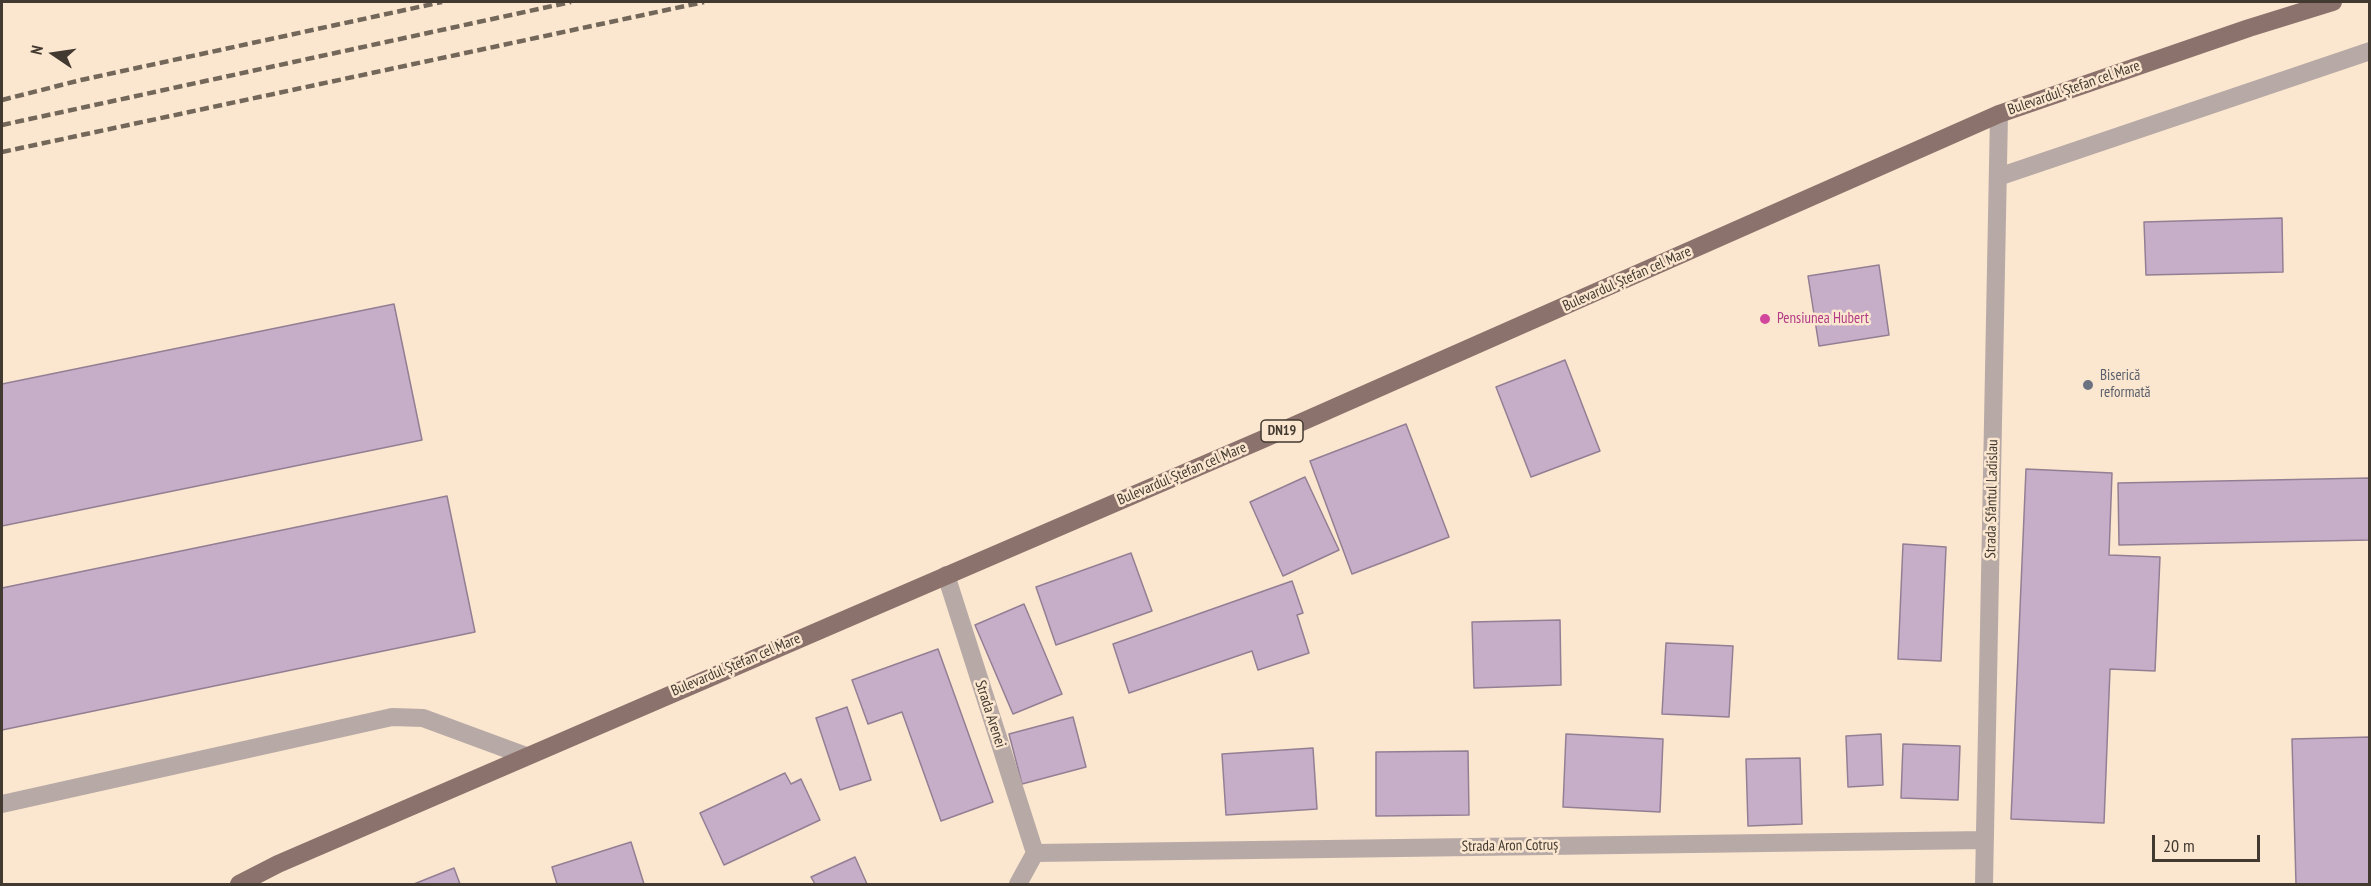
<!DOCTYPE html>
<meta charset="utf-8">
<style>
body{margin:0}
#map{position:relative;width:2371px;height:886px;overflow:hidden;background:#fbe6cf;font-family:"PT Sans Narrow",sans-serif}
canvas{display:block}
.frame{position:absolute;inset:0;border:3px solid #423a30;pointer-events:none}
.north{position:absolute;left:24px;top:24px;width:60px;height:60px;-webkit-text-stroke:4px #fbe6cf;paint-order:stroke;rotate:283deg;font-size:16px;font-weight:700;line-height:24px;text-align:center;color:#423a30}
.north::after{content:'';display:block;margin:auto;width:21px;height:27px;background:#423a30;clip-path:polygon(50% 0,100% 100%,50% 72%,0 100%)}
.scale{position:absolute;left:2152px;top:835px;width:108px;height:27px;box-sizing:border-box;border:3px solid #423a30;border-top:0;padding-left:8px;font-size:18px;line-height:21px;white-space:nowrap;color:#423a30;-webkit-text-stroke:4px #fbe6cf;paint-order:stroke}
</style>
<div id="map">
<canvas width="2371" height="886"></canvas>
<div class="frame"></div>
<div class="north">N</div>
<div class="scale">20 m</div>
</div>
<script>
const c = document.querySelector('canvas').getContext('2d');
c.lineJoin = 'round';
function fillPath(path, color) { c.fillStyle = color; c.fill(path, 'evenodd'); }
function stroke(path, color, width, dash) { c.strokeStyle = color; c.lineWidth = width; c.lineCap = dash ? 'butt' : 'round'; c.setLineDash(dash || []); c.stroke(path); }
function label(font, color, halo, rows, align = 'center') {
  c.font = font + ' "PT Sans Narrow",sans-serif'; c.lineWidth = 5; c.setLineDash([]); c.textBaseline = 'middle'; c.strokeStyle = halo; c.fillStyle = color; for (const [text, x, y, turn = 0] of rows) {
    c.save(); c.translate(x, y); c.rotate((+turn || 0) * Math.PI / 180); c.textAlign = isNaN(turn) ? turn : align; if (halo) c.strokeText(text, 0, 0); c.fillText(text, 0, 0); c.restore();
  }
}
const building = new Path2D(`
 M2282 218 2283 272 2146 275 2144 222Z
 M1879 265 1889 335 1819 346 1808 276Z
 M394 304 422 440 2 526V384Z
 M1565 360 1600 451 1531 477 1496 387Z
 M1406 424 1449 537 1352 574 1310 461Z
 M2026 469 2112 473 2109 555 2160 557 2155 671 2110 669 2104 823 2011 819Z
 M1305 477 1339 550 1283 576 1250 502Z
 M2370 478V540L2119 545 2118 483Z
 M447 496 475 632 2 730V588Z
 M1903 544 1946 547 1941 661 1898 659Z
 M1131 553 1152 611 1056 645 1036 587Z
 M1292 581 1303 613 1297 615 1309 653 1258 670 1252 651 1129 693 1113 644Z
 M1024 604 1062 694 1013 714 975 625Z
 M1560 620 1561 685 1474 688 1472 622Z
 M1666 643 1733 646 1729 717 1662 714Z
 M938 649 993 802 941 821 902 712 868 724 852 680Z
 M847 707 871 780 840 790 816 718Z
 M1073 717 1086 767 1022 784 1009 734Z
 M1566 734 1663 739 1660 812 1563 807Z
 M1881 734 1883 785 1848 787 1846 736Z
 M2370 737V884H2296L2292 739Z
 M1903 744 1960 746 1958 800 1901 798Z
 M1313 748 1317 809 1226 815 1222 754Z
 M1468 751 1469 815 1376 816V752Z
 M1800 758 1802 824 1748 826 1746 759Z
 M785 773 791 784 801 779 820 820 724 865 700 813Z
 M631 842 644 884H557L552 867Z
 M855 857 867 884H815L811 877Z
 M454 868 460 884H414Z`);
const minor = new Path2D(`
 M1998 177 2370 51
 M946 575 1035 853
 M2 804 392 717 423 718 526 756
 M1035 853 1985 840
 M1018 884 1035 853
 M1984 884 1999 114`);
const major = new Path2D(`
 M239 884 278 864 1261 440 1999 114 2249 28 2333 2`);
const rail = new Path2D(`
 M2 100 81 80 442 2
 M2 125 571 2
 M2 152 704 2`);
const markers = [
 [1765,319,6,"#d1479c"],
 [2088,385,6,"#6b7280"]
];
const shields = [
 [1282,431,42]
];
const shieldNames = [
 ["DN19",1282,431]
];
const streetNames = [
 ["Bulevardul Ștefan cel Mare",2074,88,-19],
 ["Bulevardul Ștefan cel Mare",1627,279,-24],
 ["Bulevardul Ștefan cel Mare",1182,474,-23],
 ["Strada Sfântul Ladislau",1992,499,-89],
 ["Bulevardul Ștefan cel Mare",736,665,-23],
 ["Strada Arenei",990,714,72],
 ["Strada Aron Cotruș",1510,846,-1]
];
const hotelNames = [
 ["Pensiunea Hubert",1777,319]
];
const worshipNames = [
 ["Biserică",2100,376],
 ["reformată",2100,393]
];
fillPath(building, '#c7aec8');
stroke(building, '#937f94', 1.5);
stroke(minor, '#b7a9a5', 18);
stroke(major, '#8b726c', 18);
stroke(rail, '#73675a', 4.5, [9, 4.5]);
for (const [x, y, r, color] of markers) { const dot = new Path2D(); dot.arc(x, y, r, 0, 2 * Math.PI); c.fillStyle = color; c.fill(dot); stroke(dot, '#fbe6cf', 2); }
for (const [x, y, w] of shields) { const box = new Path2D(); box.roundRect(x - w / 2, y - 11, w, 22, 4.5); c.fillStyle = '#fbe6cf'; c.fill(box); stroke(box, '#423a30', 1.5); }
label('bold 14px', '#423a30', null, shieldNames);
label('15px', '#423a30', '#fbe6cf', streetNames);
label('15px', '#b23c85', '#fbe6cf', hotelNames, 'left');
label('15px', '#5b616d', '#fbe6cf', worshipNames, 'left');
</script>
